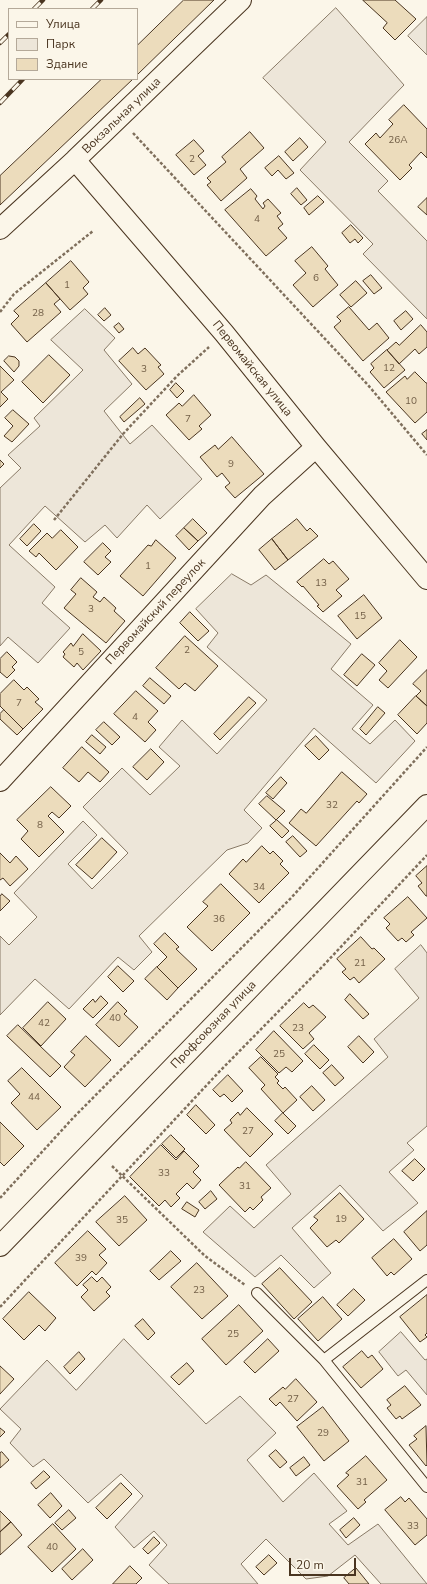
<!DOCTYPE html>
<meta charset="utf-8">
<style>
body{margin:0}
#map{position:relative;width:427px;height:1584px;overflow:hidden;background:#fbf6e9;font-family:"Nunito Sans",sans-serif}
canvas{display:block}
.legend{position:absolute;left:8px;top:8px;width:130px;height:72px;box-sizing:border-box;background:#fbf6e9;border:1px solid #b4a999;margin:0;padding:5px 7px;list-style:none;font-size:12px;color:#4a3520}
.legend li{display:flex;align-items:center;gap:8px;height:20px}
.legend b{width:20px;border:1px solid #b4a999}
.scale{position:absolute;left:289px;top:1558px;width:67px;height:18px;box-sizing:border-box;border:2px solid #4a3520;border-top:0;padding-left:5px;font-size:12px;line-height:14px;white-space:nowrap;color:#4a3520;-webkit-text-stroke:3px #fbf6e9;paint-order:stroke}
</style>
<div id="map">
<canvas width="427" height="1584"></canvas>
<ul class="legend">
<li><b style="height:5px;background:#fbf6e9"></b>Улица</li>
<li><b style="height:11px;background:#ede6d9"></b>Парк</li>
<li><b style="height:11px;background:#ecdcbc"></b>Здание</li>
</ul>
<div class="scale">20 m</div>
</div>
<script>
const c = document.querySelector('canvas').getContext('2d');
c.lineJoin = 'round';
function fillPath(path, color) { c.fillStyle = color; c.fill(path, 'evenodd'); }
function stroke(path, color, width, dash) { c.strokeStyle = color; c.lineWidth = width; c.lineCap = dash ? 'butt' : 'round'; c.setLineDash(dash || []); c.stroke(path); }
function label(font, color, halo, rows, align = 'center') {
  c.font = font + ' "Nunito Sans",sans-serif'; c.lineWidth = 3; c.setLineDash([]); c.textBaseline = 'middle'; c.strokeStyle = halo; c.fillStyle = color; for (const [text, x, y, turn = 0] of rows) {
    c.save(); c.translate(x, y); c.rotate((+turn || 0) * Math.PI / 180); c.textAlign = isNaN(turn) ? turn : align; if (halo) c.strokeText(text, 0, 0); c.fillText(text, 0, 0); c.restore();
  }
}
const green = new Path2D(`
 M336 8 404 85 349 142 388 181 378 191 427 241V319L363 254 373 244 300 170 326 142 263 78Z
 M427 17V55L408 36Z
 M85 309 115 338 104 350 132 384 104 411 130 444 152 425 202 479 160 519 147 505 117 538 105 525 85 542 45 506 9 545 55 587 42 603 70 628 38 663 8 637 0 646V488L21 468 8 455 40 426 34 418 83 370 51 340Z
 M232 574 251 585 266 575 351 644 331 669 373 705 352 729 370 744 395 720 415 741 376 783 314 728 244 810 262 828 248 843 227 850 139 936 152 952 134 970 118 957 69 1009 35 979 0 1015V936L9 945 37 917 14 893 83 821 97 835 68 864 92 889 128 853 83 807 122 768 150 795 180 766 159 747 182 720 217 754 267 700 207 647 218 633 196 609Z
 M421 945 427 953V1126L407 1143 414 1150 389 1172 418 1203 383 1231 340 1185 292 1228 331 1273 314 1288 281 1255 255 1277 203 1232 230 1206 254 1228 291 1194 266 1165 388 1057 374 1039 419 998 395 969Z
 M401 1332 425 1360 427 1359V1395L406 1370 398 1376 379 1352Z
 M124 1339 206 1424 240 1396 276 1433 247 1460 283 1502 314 1473 347 1511 329 1524 348 1545 378 1524 427 1584H381L355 1555 328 1576 306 1579 266 1539 241 1564 258 1584H169L149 1565 167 1545 154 1531 134 1548 115 1527 143 1496 121 1474 88 1503 44 1459 33 1467 10 1443 21 1429 0 1409 47 1360 76 1390Z`);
const building = new Path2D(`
 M184 0H214L137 75V46Z
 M363 0H395L416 19 395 40 383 28 387 23Z
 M102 79H133L0 205V176Z
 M404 105 427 129V158L421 152 409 165 412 168 400 180 365 144 376 133 380 138 393 124 389 120Z
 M250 132 264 148 240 169 247 178 221 201 207 185 211 182 207 178 226 162 222 157Z
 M300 138 308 147 293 161 285 152Z
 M194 140 204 151 198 156 206 165 194 175 176 155Z
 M279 156 294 173 286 179 278 170 272 176 265 168Z
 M297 188 307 200 301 205 291 194Z
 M251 189 257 196 255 199 263 209 265 206 263 203 268 199 281 213 277 216 283 224 278 228 287 238 266 256 225 210Z
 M318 196 324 202 309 215 304 208Z
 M427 198V215L418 207Z
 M351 225 363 238 358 243 355 239 350 243 342 233Z
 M312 247 328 266 325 269 338 285 313 307 293 285 306 273 295 261Z
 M71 261 89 282 83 288 88 294 70 310 46 283Z
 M371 275 382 288 374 294 363 281Z
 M356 281 367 293 351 307 340 295Z
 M46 283 60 299 54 304 61 312 27 342 11 324 19 316 14 311Z
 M349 307 369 330 377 323 389 338 363 361 334 327 341 321 337 317Z
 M105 308 111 315 104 321 98 315Z
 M406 311 413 319 401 330 394 321Z
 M119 323 124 329 119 333 114 327Z
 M421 325 427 332V347L419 354 415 349 399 364 387 350 396 342 399 345Z
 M133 348 138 354 145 348 161 365 158 367 164 374 146 390 119 361Z
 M387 350 405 370 384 388 370 372 374 368 371 364Z
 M49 355 70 375 43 403 22 382Z
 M9 356 15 357 19 361V366L14 372 4 361Z
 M0 366 14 380 1 392 8 399 0 407Z
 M415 372 426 383H427V412L415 423 386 392 405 376 407 379Z
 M176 383 184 391 177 398 170 390Z
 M194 395 211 415 199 426 202 429 189 440 166 415 179 403 182 406Z
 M140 398 145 404 124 422 120 417Z
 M13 410 29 424 12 442 4 436 13 426 5 418Z
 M427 430V440L422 434Z
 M232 437 264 474 235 498 225 487 230 483 222 473 217 477 200 457 215 445 218 449Z
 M0 460 4 464 0 468Z
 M193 519 207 533 198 541 184 528Z
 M297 519 307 531 310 528 318 536 288 560 272 539Z
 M34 524 41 531 27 546 20 539Z
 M184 528 198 541 189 550 176 536Z
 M61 530 78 547 56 570 39 553 36 557 29 551 47 533 52 538Z
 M272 539 288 560 275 570 259 550Z
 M156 540 176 558 143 596 120 576 148 545 151 546Z
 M103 543 111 551 105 557 111 562 98 575 84 562Z
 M324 559 329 564 333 561 349 579 336 590 342 596 323 612 317 606 319 605 303 586 302 587 297 582Z
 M81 578 97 592 93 597 100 602 104 597 116 608 114 611 125 621 106 643 64 608 76 594 71 590Z
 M364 595 382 618 357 639 338 616Z
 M190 612 209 631 198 641 180 623Z
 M83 634 101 651 83 670 77 663 74 667 63 657 65 654 63 652 71 643 73 646Z
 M185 636 218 666 195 691 185 683 179 689 156 668Z
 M400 640 417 657 388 688 379 680 387 671 379 663Z
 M7 652 17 662 12 667 15 670 7 678 0 672V659Z
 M362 654 375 665 357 686 344 675Z
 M427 670V706L416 696 421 691 413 684Z
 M150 678 171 696 164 704 143 686Z
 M14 680 24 690 27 687 39 699 35 702 43 709 23 729 0 706V694Z
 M136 691 158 711 148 722 156 730 145 742 114 714Z
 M416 696 427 706V723L417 734 398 715Z
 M249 697 256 703 220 740 214 734Z
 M378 707 385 713 366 735 360 729Z
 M4 710 23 729 17 735 0 719V714Z
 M104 722 120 737 112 745 96 730Z
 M92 735 106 747 100 754 86 742Z
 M316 736 329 750 319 760 305 746Z
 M82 747 109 772 100 782 88 772 79 782 63 768Z
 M151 749 164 762 147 780 133 767Z
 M342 772 367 794 359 803 357 801 316 846 289 823 301 809 306 813Z
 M281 777 287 783 273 799 266 793Z
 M51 787 71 806 59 818 52 812 48 816 64 832 39 857 21 839 28 831 17 820Z
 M267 796 285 811 276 820 259 804Z
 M277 820 289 831 282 838 270 826Z
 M293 836 307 851 300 857 286 842Z
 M102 838 117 852 92 879 76 865Z
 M262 846 270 854 273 851 283 861 280 864 289 873 259 903 229 874 243 859 246 862Z
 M0 853 10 863 16 856 28 869 10 886 3 878 0 880Z
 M427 866V896H426L418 886 422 883 416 876Z
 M221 884 250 913 212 951 187 927 208 906 203 902Z
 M2 894 10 901 0 911V897Z
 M408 897 427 918 411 932 414 935 406 942 402 938 398 941 386 928 390 924 384 918Z
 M165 933 179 947 176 949 197 969 178 988 157 967 167 957 154 944Z
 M361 937 372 949 374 948 385 959 359 983 354 977 350 980 342 972 346 969 337 959Z
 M118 966 134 981 123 992 108 977Z
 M157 967 178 988 167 1000 145 979Z
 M350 994 369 1014 363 1019 345 1000Z
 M101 996 108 1003 93 1018 83 1009 93 999 95 1002Z
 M48 1002 66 1019 41 1046 23 1028Z
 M118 1002 127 1011 124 1014 138 1027 119 1047 96 1025Z
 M304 1003 309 1008 313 1005 326 1017 309 1033 314 1039 303 1049 280 1026Z
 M18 1025 61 1066 50 1077 7 1036Z
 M274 1031 303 1061 292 1072 286 1067 279 1073 256 1050Z
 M86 1036 111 1060 85 1087 64 1067 75 1055 71 1052Z
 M359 1036 374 1052 363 1063 348 1047Z
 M314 1045 329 1060 320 1069 305 1054Z
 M261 1057 278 1074 275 1077 279 1081 277 1083 283 1089 285 1087 297 1100 283 1113 261 1089 265 1085 249 1068Z
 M332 1065 344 1078 335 1086 323 1073Z
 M22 1068 61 1107 37 1130 11 1103 20 1094 8 1081Z
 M228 1075 243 1091 232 1102 224 1094 220 1097 213 1090Z
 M312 1086 325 1100 313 1111 300 1097Z
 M196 1105 215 1125 206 1134 187 1115Z
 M247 1108 273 1134 250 1157 224 1130 232 1123 230 1120 238 1112 240 1115Z
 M283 1113 296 1126 288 1134 275 1121Z
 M0 1122 24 1146 4 1166 0 1162Z
 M171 1135 185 1149 176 1158 162 1144Z
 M161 1145 176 1160 184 1151 199 1166 193 1172 201 1180 193 1189 187 1183 176 1194 180 1198 171 1207 165 1200 159 1206 130 1177Z
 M415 1159 425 1169 413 1181 402 1171Z
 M246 1162 271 1188 261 1197 263 1200 253 1210 250 1207 245 1212 219 1185 238 1167 239 1168Z
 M211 1191 217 1199 205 1209 199 1202Z
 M340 1193 364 1219 339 1243 336 1240 327 1247 310 1228 318 1220 314 1217Z
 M125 1196 147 1220 119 1246 96 1222Z
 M187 1202 199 1210 195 1217 182 1209Z
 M427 1211V1245L420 1251 404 1232Z
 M88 1231 106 1249 99 1255 107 1263 96 1275 92 1271 77 1286 55 1263Z
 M394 1239 412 1259 394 1275 391 1272 387 1276 372 1258Z
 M171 1251 181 1261 159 1280 150 1271Z
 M197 1263 228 1296 202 1319 171 1287Z
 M280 1268 312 1302 294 1319 262 1284Z
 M92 1277 97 1282 102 1277 111 1287 106 1292 110 1296 94 1311 81 1297 88 1290 83 1285Z
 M354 1289 365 1300 348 1316 337 1305Z
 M29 1292 56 1318 45 1331 39 1325 24 1340 3 1319Z
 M427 1295V1333L425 1335 427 1337 420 1342 400 1317Z
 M323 1297 342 1319 318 1341 298 1319Z
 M239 1305 263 1331 226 1365 202 1339Z
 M143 1319 155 1333 148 1340 135 1326Z
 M268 1339 279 1351 255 1373 244 1362Z
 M362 1351 368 1358 372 1355 383 1369 361 1388 343 1367Z
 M79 1352 85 1359 70 1374 64 1367Z
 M187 1363 194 1371 179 1385 171 1377Z
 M0 1366 14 1379 0 1394Z
 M296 1379 317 1402 297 1421 280 1402 276 1406 269 1399 283 1387 285 1389Z
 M405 1386 421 1405 402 1419 400 1416 396 1419 387 1408 391 1405 387 1400Z
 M323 1407 349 1441 324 1461 297 1427Z
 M426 1426 427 1465 426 1466 409 1445 417 1439 414 1436Z
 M0 1428 5 1432 0 1437Z
 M276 1450 287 1462 280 1468 269 1456Z
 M2 1452 9 1460 0 1468V1453Z
 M366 1456 387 1480 364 1500 366 1502 358 1509 337 1486 349 1475 346 1473Z
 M304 1457 310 1465 296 1476 290 1468Z
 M44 1471 50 1477 36 1489 31 1483Z
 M121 1483 132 1494 107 1519 96 1508Z
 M51 1493 62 1506 50 1518 38 1505Z
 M401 1497 405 1502 409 1498 427 1519V1535L415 1545 385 1510Z
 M69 1510 76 1518 62 1530 55 1523Z
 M0 1511 11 1522 0 1532Z
 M354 1518 360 1525 346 1538 340 1530Z
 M11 1522 22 1535 0 1555V1532Z
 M53 1524 76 1549 52 1572 28 1547Z
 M154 1537 160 1543 148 1554 143 1549Z
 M83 1549 93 1560 72 1580 62 1569Z
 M269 1555 277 1563 264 1575 256 1567Z
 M130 1566 142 1578 136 1584H113Z
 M356 1568 369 1584H349L344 1578Z`);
const path = new Path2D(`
 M133 133 368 385 427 455
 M0 312 14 294 93 231
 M54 520 123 434 177 376 209 347
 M112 1166 205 1256 245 1285
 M0 1198 73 1118 291 898 427 747
 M0 1307 218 1073 322 967 427 855`);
const lane = new Path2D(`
 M427 1280 324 1360 427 1487
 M257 1293 324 1360`);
const street = new Path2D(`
 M75 160 224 333 316 447 427 579
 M0 229 75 160 241 0
 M0 781 262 496 316 447
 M0 1246 427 805`);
const rail = new Path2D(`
 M34 9 43 0
 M92 9 101 0
 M0 43 9 34
 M0 103 23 79`);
const numberNames = [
 ["26А",398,141],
 ["2",192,160],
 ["4",257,220],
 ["6",316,279],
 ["1",67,286],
 ["28",38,314],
 ["12",389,369],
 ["3",144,370],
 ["10",411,402],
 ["7",188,420],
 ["9",231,465],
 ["1",148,567],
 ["13",321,584],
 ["3",91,610],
 ["15",360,617],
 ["2",187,651],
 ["5",81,653],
 ["7",19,704],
 ["4",135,718],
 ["32",332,806],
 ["8",40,826],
 ["34",259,888],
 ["36",219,920],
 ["21",360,964],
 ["40",115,1019],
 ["42",44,1024],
 ["23",298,1029],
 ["25",279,1055],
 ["44",34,1098],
 ["27",248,1132],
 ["33",164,1174],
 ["31",245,1187],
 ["19",341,1220],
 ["35",122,1221],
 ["39",81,1259],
 ["23",199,1291],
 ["25",233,1335],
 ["27",293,1400],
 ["29",323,1434],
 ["31",362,1483],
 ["33",413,1527],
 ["40",52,1548]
];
const streetNames = [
 ["Вокзальная улица",122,116,-44],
 ["Первомайская улица",252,369,51],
 ["Первомайский переулок",156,612,-47],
 ["Профсоюзная улица",214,1025,-46]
];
fillPath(green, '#ede6d9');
stroke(green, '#887966', 1);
fillPath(building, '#ecdcbc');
stroke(building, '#4a3520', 1);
stroke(lane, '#4a3520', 12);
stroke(street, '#4a3520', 22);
stroke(path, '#7f6f5c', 2.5, [3, 2]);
stroke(lane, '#fbf6e9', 10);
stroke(street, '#fbf6e9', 20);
stroke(rail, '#4a3520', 4.5);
stroke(rail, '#fbf6e9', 3, [9]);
label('10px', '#725f47', null, numberNames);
label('12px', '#4a3520', '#fbf6e9', streetNames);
</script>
